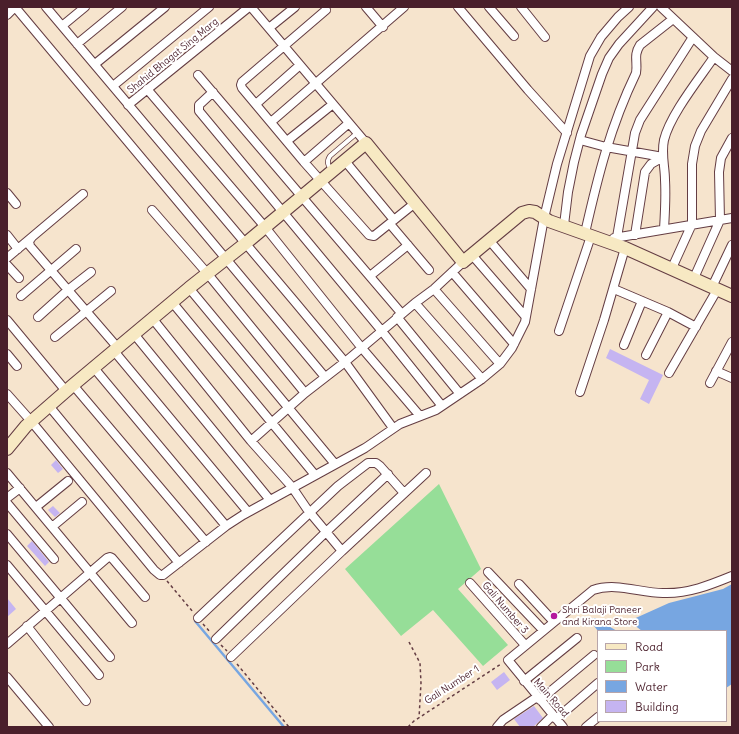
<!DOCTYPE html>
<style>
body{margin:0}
#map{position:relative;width:739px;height:734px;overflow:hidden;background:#f6e4cd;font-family:Delius,sans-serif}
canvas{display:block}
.frame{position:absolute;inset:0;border:8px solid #4a1f2b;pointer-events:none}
.legend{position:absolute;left:597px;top:630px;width:130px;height:92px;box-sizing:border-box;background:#fff;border:1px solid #b7a5aa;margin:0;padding:5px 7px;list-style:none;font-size:12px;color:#4a1f2b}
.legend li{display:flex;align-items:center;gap:8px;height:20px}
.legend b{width:20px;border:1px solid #b7a5aa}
</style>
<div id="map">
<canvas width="739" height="734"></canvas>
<div class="frame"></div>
<ul class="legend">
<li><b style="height:5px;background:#f7e9c3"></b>Road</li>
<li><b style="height:11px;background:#96de98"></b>Park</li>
<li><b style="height:11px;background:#77a6e1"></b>Water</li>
<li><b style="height:11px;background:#c5b4f1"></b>Building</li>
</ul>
</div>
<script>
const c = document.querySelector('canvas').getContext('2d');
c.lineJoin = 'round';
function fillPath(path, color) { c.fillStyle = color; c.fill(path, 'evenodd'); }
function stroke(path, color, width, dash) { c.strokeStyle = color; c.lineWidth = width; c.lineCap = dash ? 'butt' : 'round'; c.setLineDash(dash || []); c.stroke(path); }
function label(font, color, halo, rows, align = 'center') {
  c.font = font + ' Delius,sans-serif'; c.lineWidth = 4; c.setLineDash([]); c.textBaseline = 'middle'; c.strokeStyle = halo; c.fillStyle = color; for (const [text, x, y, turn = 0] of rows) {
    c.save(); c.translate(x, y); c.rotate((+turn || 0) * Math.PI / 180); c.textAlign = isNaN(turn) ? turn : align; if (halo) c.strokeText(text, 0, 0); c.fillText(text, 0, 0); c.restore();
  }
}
const green = new Path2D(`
 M439 484 481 569 458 589 508 645 483 666 433 610 401 636 345 569Z`);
const water = new Path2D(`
 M732 584V684L726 688V631H642L629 621 669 603 723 589Z
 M591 618H595L617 631H598L590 621Z`);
const stream = new Path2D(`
 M195 621 284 727`);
const building = new Path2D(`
 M610 349 663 375 649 404 640 399 649 380 606 358Z
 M56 460 63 469 58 473 51 465Z
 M53 506 60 513 55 517 48 510Z
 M32 541 49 562 45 566 27 546Z
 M7 598 16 609 7 617Z
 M504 672 510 680 497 690 491 682Z
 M534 706 543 718 533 727H520L514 719Z`);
const path = new Path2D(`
 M167 581 193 612
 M203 624 211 633
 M409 642 420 663 421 683 419 718
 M221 645 227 651
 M237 664 289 727
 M408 727 414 721 501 664`);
const lane = new Path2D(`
 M332 171C328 165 326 162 330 156L357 133`);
const street = new Path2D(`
 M15 7 325 377
 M46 7 295 302 345 362 393 428
 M251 7 366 143
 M366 7 383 27
 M458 7 528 90 567 133
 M489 7 514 36
 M521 7 545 37
 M661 7 714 57 732 71
 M326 10 242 82 241 85 242 88 304 162 369 235 374 236 415 203
 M7 15 15 7
 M62 26 85 7
 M269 28 295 7
 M77 44 122 7
 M95 64 165 7
 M198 75 402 314
 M113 86 209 7
 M147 89 265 227 361 347 420 416
 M213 92 199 105V111L381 330 442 406
 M256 104 300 65
 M128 105 249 7
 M271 122 404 7
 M580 140 606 147 663 157
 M287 141 333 104
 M345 161 394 220
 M304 162 349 123
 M7 193 16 204
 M83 194 32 237 29 241 30 246 118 348
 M152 210 207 273 305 393
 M390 224 429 270
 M564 225 568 192 574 162 581 135 602 74 609 58 619 44 653 7
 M664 229C665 213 666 197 665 180 665 167 661 154 664 140 670 115 699 79 714 57
 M585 233C598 176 610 127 636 73 638 61 633 56 640 45L673 19
 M7 235 18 249
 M635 235 645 172 651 164 663 157
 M617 237 635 133 640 120 693 37
 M614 238 732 218
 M489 240 531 289
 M472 255 525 316
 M7 258 32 237
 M7 265 19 278
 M672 268 692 224V164L695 146 701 131 732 79
 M452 272 514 344
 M370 276 408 245
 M694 278 720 220 719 172 721 158 732 138
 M712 287 732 245
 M189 288 335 464
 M434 289 500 364
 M614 289 668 312 696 327
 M21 296 76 249
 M172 302 315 475
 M415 303 482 379
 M38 317 68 290 91 272
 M397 317 460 394
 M152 318 251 441 292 487 307 509 342 551 231 657
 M7 320 66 391
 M559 331 591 236
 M134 334 270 500
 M55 337 111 291
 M624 345 642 301
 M114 351 248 512
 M7 354 17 366
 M646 355 668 312
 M94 368 226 526
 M716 371 732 378
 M669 373 717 290
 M710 383 732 342
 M73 385 206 542
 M580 392 604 320 625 248
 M7 394 31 421 154 570 160 575H163L226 526 243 515 365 448 400 424 436 410 482 379 500 364 512 348 525 322 544 218 557 164 590 56 601 37 618 17 629 7
 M49 406 179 563
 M251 441 305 393 345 362 415 303 434 289 463 262
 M7 473 132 623
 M7 498 20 488
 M7 503 54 559
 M36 507 68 481
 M52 527 82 502
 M7 534 110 657
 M342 551 426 473
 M7 565 99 675
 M488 572 543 630
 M470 583 525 645
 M519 584 554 622
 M198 618 338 486 368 463H376L380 466 404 493
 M27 626 86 701
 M216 639 326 532 388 474
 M7 644 107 558 110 557 112 558 145 597
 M7 677 49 727
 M524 681 577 638
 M540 700 594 655
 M556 719 598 683
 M497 727 503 720 537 697
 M541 727 553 715
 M563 727 508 660 593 590C616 582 640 593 663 593 688 594 710 585 732 576
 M586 727 598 717`);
const secondary = new Path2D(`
 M7 449 26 426 73 385 189 288 246 243 366 143 463 262 522 213 529 211 535 212 549 221 625 248 732 296`);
const markers = [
 [554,616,4,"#b5179e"]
];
const streetNames = [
 ["Shahid Bhagat Sing Marg",173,56,-39],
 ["Gali Number 3",505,608,49],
 ["Gali Number 1",452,685,-33],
 ["Main Road",551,698,49]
];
const poiNames = [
 ["Shri Balaji Paneer",562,610],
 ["and Kirana Store",562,622]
];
fillPath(green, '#96de98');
fillPath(water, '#77a6e1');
stroke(stream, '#77a6e1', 2.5);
fillPath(building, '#c5b4f1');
stroke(lane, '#643d43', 5.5);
stroke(street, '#643d43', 10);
stroke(secondary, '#643d43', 14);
stroke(path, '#643d43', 1.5, [3, 3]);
stroke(lane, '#fff', 4);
stroke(street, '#fff', 8);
stroke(secondary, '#f7e9c3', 12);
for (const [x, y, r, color] of markers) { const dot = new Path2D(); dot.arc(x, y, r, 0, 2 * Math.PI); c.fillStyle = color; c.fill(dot); stroke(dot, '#fff', 1.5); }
label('10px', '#4a1f2b', '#fff', streetNames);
label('10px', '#4a1f2b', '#fff', poiNames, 'left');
</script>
